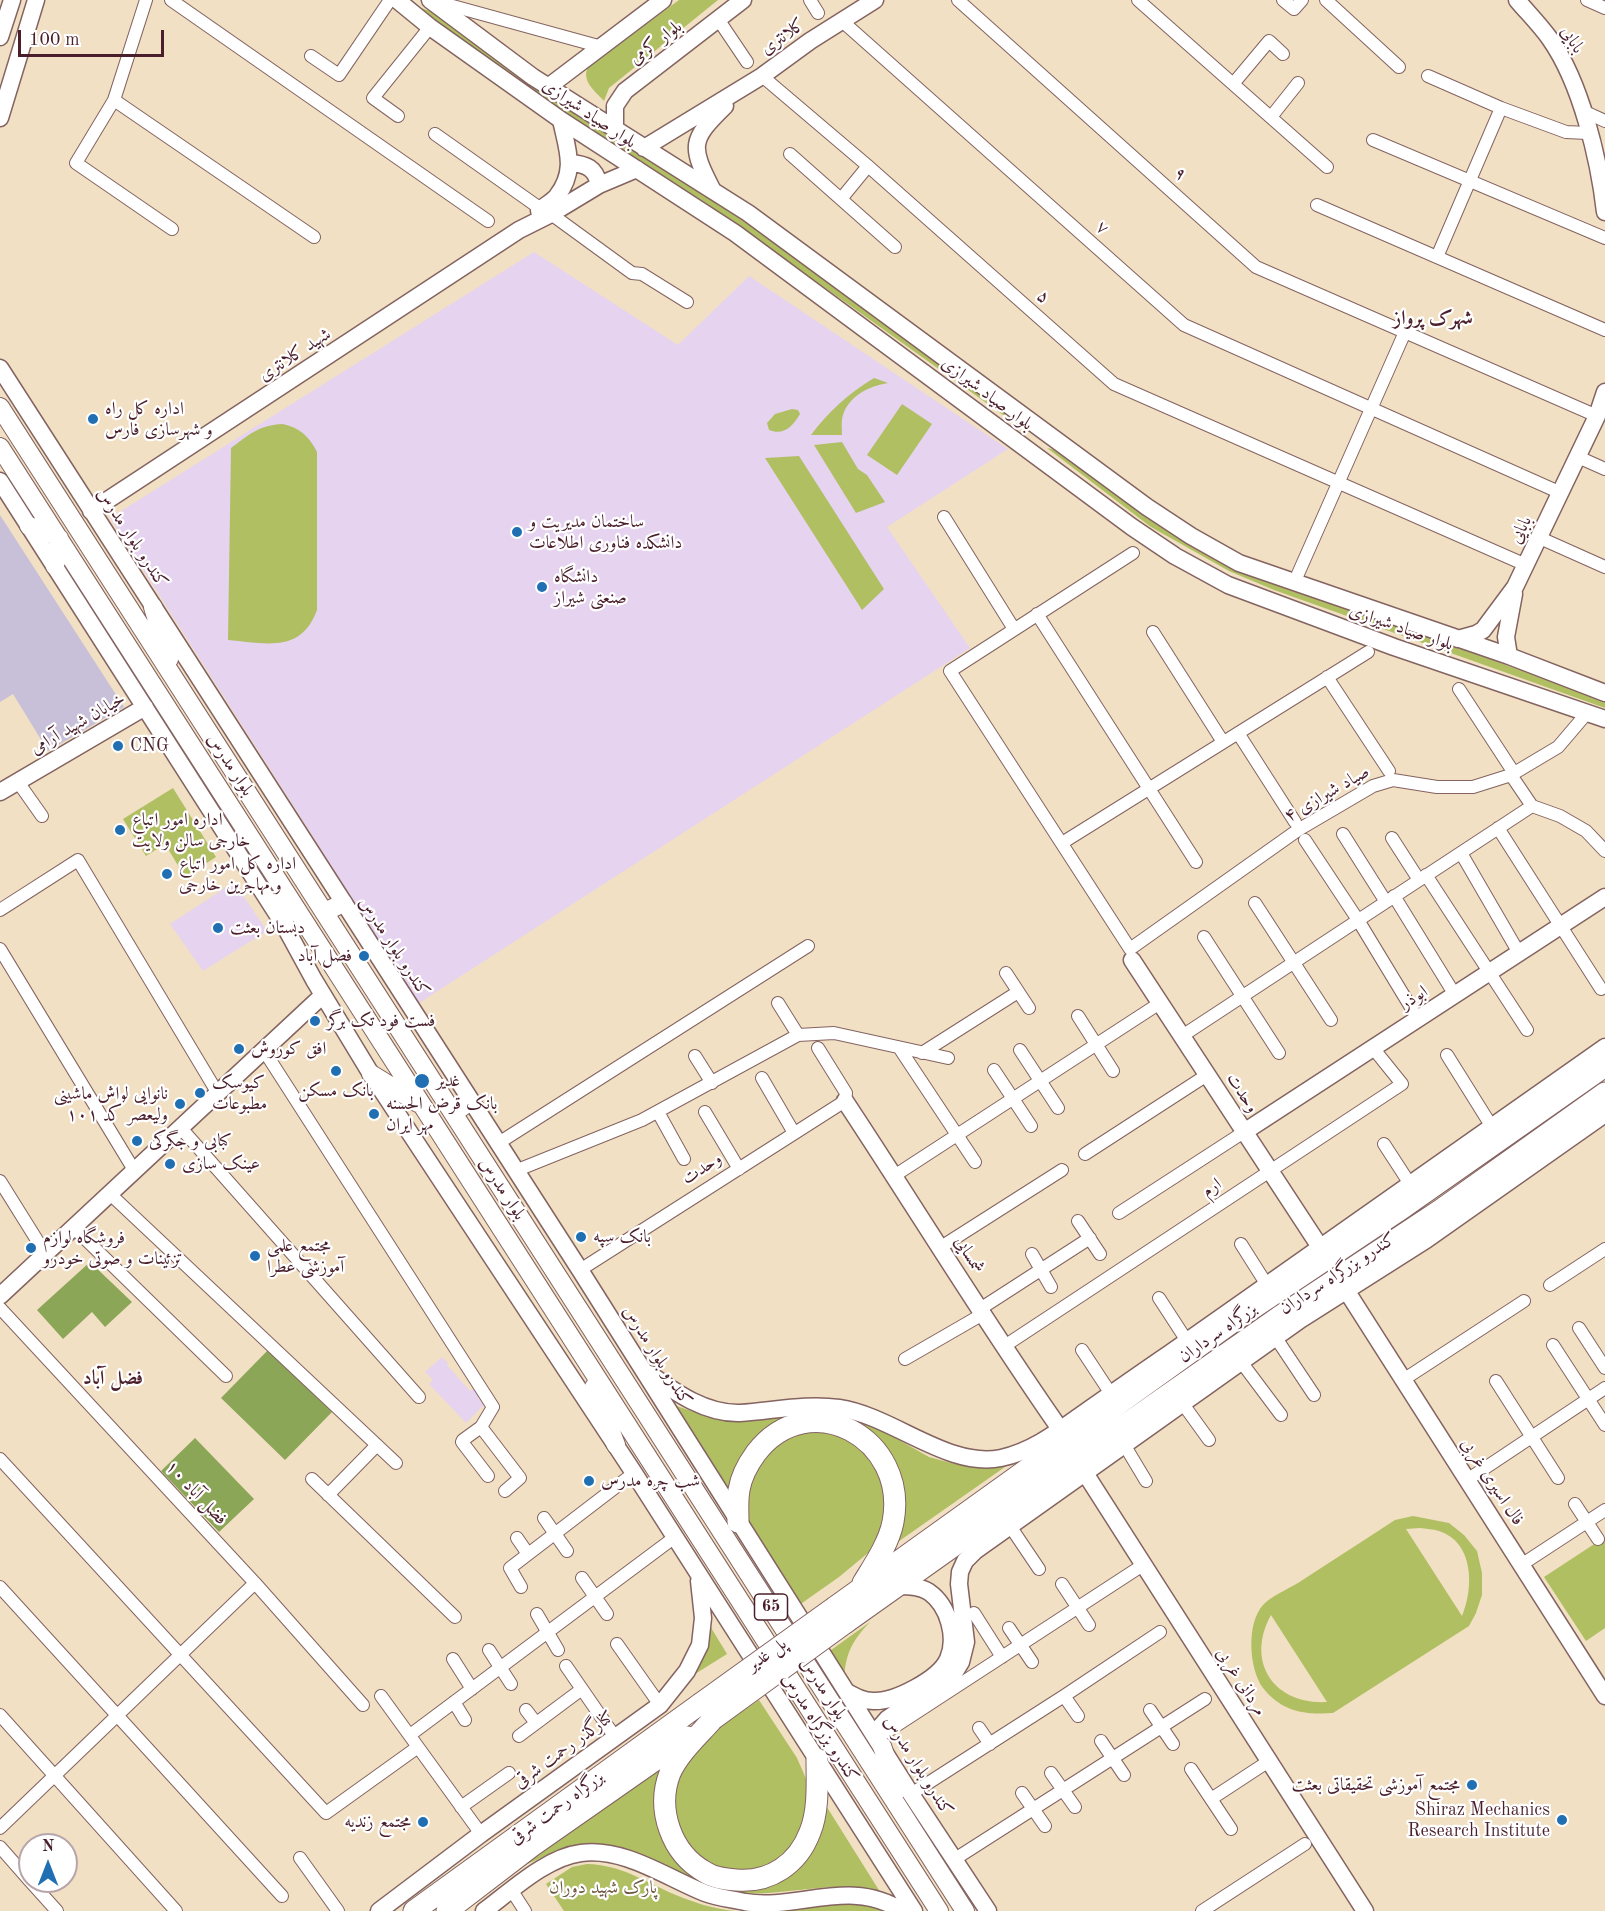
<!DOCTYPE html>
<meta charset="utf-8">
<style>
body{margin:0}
#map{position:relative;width:1605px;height:1911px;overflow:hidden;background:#f1e0c3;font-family:"Old Standard TT",serif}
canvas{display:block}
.north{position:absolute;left:18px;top:1833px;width:60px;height:60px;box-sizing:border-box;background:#fff;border:2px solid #b7a5aa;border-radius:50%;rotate:0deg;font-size:16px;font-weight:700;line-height:24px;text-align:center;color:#4a1f2b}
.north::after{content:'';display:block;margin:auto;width:21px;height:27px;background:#1f6fb2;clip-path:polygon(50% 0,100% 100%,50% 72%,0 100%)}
.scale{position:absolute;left:18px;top:30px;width:146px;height:27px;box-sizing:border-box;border:3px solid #4a1f2b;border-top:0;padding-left:8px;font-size:18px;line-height:21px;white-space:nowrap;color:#4a1f2b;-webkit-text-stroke:4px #fff;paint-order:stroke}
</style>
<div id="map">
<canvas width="1605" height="1911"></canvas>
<div class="north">N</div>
<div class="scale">100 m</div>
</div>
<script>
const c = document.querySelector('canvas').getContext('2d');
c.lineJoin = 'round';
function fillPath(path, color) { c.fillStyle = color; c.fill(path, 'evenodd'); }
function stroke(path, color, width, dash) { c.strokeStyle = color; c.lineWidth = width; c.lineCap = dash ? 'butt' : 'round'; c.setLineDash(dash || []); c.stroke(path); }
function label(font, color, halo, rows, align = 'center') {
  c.font = font + ' "Old Standard TT",Amiri,serif'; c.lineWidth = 4.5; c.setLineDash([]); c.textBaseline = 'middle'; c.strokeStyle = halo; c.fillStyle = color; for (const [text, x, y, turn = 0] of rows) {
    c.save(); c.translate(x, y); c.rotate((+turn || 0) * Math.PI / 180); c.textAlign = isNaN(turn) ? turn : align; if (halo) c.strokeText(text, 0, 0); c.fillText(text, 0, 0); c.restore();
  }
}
const built = new Path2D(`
 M534 252 678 345 749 276 1008 449 887 527 970 648 419 1003 110 518Z
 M234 882 267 931 203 971 170 924Z
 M442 1357 448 1363 447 1365 470 1391 473 1389 480 1396 478 1398 484 1405 466 1423 429 1384 433 1380 425 1372Z`);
const industrial = new Path2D(`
 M0 515 124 707 48 751 13 694 0 702Z`);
const green = new Path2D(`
 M679 0H718L609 88 604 101C595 91 581 81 588 67Z
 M421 8 430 11 527 79 681 177 880 318 1029 428 1027 432 712 207 477 55 418 12Z
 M874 378 888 383C869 386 849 396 843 415 841 421 842 429 842 435H811C829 411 848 394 874 378Z
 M902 404 932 424 897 475 867 455Z
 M792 409 798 410 800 414C793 426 784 436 769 430L767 423 775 414Z
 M283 424C300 428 309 436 317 452V610C301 654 265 643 228 640L231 448C250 434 259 425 283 424Z
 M842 442 858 469 867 475 885 502 856 513 814 445Z
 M1047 448 1063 452 1190 542 1440 641 1605 701V708L1274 590 1229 571 1151 527Z
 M799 456 884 589 862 610 765 458Z
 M173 788 216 857 185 877 165 844 146 856 123 819Z
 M668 1403 700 1414 723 1417 819 1411 869 1423 929 1457 951 1463 967 1465 1022 1455 885 1551 891 1539 876 1441 785 1423 730 1502Z
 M801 1431 836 1432 873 1457 889 1503 875 1545 868 1553 839 1577 795 1608 749 1534 744 1496 766 1451Z
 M1413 1516 1449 1523 1464 1535 1477 1551 1482 1573V1595L1476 1613 1469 1626 1333 1713C1305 1715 1282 1712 1263 1688 1249 1669 1246 1624 1263 1605 1270 1597 1288 1589 1298 1583 1330 1562 1363 1541 1395 1520ZM1420 1528C1426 1529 1433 1529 1439 1531 1474 1542 1474 1588 1462 1616L1406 1529ZM1271 1615 1327 1702C1274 1705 1245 1662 1271 1615Z
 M1605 1537V1628L1586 1641 1544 1577Z
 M707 1621 727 1654 687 1679Z
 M870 1622C852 1641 846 1653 844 1678L827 1653Z
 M759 1700 797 1758 804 1774 809 1787 810 1804 794 1849 767 1870 735 1874 702 1862 674 1825V1783L707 1736Z
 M673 1759 660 1783 694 1871 775 1879 825 1804 882 1895 848 1887H829L769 1893 744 1894 717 1890 570 1849 543 1857 525 1865Z
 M587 1864C621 1865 642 1880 671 1893 692 1902 713 1909 735 1911H564L546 1884 572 1867Z
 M836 1901 861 1902 891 1911H775Z`);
const forest = new Path2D(`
 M90 1262 132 1302 105 1327 92 1312 63 1339 37 1310Z
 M268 1350 332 1412 285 1460 221 1398Z
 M195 1438 254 1499 219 1532 161 1471Z`);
const street = new Path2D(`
 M146 0 114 100 76 163 172 229
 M171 0 488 221
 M810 0 818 13
 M958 0 1256 267 1597 416
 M1138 0 1327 167
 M1283 0 1294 9 1302 0
 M1326 0 1399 67
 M1587 0 1605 8
 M438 2 602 47
 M718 19 747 62
 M842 21 1184 325 1561 493
 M311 56 339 75 390 0
 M762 76 868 166 1114 384 1526 565
 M1428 76 1501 108 1566 132 1588 133
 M1233 84 1269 41 1283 54
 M114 100 314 237
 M1583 111 1605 121
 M398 116 373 98 430 27
 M1271 117 1298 83
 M435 134 541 209
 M1373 140 1605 238
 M790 154 895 247
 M841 199 868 166
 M1317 205 1605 330
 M551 214 632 273 642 274 687 302
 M1437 257 1501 108
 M1578 457 1605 469
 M944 517 1014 629
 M1540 538 1605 567
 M1133 553 950 671 1130 949 1298 830 1373 786 1393 780 1437 787H1473L1511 775 1558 747 1587 713
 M1294 583 1405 332
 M1037 614 1196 862
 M1153 632 1223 742
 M1327 677 1389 771
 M1459 689 1514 773
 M1238 733 1295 822
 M1511 775 1532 806 1560 816 1586 831 1605 851
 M18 782 42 816
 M1498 828 1601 989
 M1343 834 1386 902
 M1392 838 1419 880
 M1305 840 1358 920 1418 1019
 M1062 843 1368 652
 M1461 853 1519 953
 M1426 875 1527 1030
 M1394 896 1455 995
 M1255 903 1331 1020
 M0 910 78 860 217 1092
 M1204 937 1279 1053
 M0 949 134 1170
 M1006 973 1029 1008
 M778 1003 798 1035
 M1078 1016 1113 1071
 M1182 1036 1532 806
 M263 1049 493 1407 481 1427 463 1440 462 1442 488 1476
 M900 1049 975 1162
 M1020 1050 1058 1108
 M922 1053 1018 992
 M1447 1055 1492 1127
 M695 1056 712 1083
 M994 1070 1031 1126
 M762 1078 794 1133
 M658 1112 684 1159
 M705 1112 739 1169
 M180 1127 419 1397
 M497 1144 808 946
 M1384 1144 1410 1184
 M1085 1154 1207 1075
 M515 1171 642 1120 798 1035 834 1033 948 1058
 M894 1176 1160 1003
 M0 1181 45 1253
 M109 1193 396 1463
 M1119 1213 1244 1132
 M1078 1221 1100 1254
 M74 1228 226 1376
 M1241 1244 1267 1285
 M941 1247 1062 1170
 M1032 1254 1051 1287
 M580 1270 845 1101 846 1093 818 1048
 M1550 1285 1605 1249
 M1159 1298 1187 1341
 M0 1308 255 1583 363 1705
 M980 1309 1090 1238
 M1579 1328 1605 1368
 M1276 1338 1314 1395
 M1553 1345 1605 1425
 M1003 1347 1402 1084 1373 1048
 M1082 1350 1111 1394
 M905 1359 983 1314
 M1242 1363 1281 1415
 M1403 1380 1524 1301
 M1496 1381 1558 1478
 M1183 1404 1209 1440
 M481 1427 520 1478 505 1491
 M1125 1446 1146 1481
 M0 1459 326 1813 418 1747
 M312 1479 455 1617
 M1467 1480 1605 1388
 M328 1495 377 1445
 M1575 1504 1598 1539
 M544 1518 567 1551
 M1010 1526 1039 1569
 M517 1538 528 1554
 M1521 1565 1605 1510
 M582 1578 607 1614
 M1062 1584 1089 1625
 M0 1587 282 1896
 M521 1587 510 1568 634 1473
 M974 1613 1002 1657
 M537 1614 558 1650
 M1009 1628 1032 1662
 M617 1644 660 1705
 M489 1650 511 1684
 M453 1659 472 1689
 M566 1666 615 1737
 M381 1696 481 1834
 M1064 1696 1078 1716
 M454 1702 465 1720
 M526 1710 536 1723
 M1150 1710 1173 1744
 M0 1715 176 1911
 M979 1728 990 1744
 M885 1733 1143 1565
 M410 1735 675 1537
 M519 1736 582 1689
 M1101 1741 1124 1775
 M1191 1769 1231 1829
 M1051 1773 1075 1807
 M1022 1793 1045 1826
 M911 1794 1064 1696 1160 1632
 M1211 1799 1269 1761
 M461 1807 509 1773
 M0 1828 255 1583
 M0 1847 30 1881
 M300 1858 338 1911
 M955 1859 1205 1699
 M30 1881 57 1911
 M512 1891 525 1911
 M1202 1911 1305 1844`);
const secondary = new Path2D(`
 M397 0 430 27 561 120 735 233 1132 527 1175 556 1228 585 1394 647 1605 719
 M430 0 533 77 748 213 1147 507 1191 536 1239 563 1509 656 1605 693
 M1517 0C1528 13 1541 26 1550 39 1581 83 1599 159 1605 212
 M0 37 12 0
 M548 87 663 0
 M0 118 36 0
 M615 129V106L625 91 743 0
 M644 148 762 76 810 41 875 0
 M570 163C586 164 596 168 599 185
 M712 189C690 146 690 140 725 106
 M539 211C544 206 552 202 557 196 577 170 567 149 561 120
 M0 368 580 1270 911 1794 988 1911
 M0 481 284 925 314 980 371 1074 634 1473 914 1911
 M91 511 519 230 551 214 599 185 637 169
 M1458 639 1476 634 1483 630 1515 587 1597 416 1605 392
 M1509 656 1506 637 1514 594
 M0 792 145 707
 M1132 960 1320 1247
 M845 1101C917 1210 985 1322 1060 1429
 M1244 1132 1605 897
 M1346 1290 1605 1696
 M0 1296 323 995
 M650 1374C676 1393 706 1414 740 1413 773 1411 806 1403 839 1408 893 1416 948 1469 1001 1458 1034 1451 1061 1429 1088 1410 1115 1391 1142 1372 1170 1353 1315 1252 1460 1150 1605 1047
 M1085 1473 1365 1911
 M847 1692C856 1697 863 1701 873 1701 895 1702 939 1679 948 1659 957 1638 949 1606 929 1592 920 1586 908 1586 898 1586
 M877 1739 880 1727 887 1719 953 1675 961 1662 966 1642 959 1584 960 1572 965 1561 975 1551 1300 1320 1426 1240 1605 1114
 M379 1911 481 1834 660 1705 687 1671 700 1645 703 1618 699 1581
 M484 1911C511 1891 547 1857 581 1853 624 1847 667 1878 705 1893 718 1898 732 1899 745 1902 796 1911 851 1877 902 1911`);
const primary = new Path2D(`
 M0 407 965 1911
 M0 447 939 1911
 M29 526 57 536
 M55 566 59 538
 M153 607 169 659
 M284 892V925
 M325 912 343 903
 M371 1074 418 1103
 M454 1113 470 1101
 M594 1387 616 1445
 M882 1746 897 1790`);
const highway = new Path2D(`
 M738 1522C738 1511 737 1501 739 1490 741 1477 748 1464 756 1453 809 1384 909 1438 893 1522 889 1543 874 1565 863 1583
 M835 1607 1241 1316 1404 1207 1605 1066
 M845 1623 1052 1476 1279 1317 1439 1211 1605 1093
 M713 1719C698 1736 679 1753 670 1773 656 1809 671 1853 705 1872 714 1878 725 1879 736 1880 770 1883 798 1864 810 1832 819 1810 817 1782 817 1759
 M414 1911 700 1704
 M447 1911 532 1846 688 1737`);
const highwayBridge = new Path2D(`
 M700 1704 835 1607
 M713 1719 845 1623`);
const markers = [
 [93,419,6,"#1f6fb2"],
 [517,532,6,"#1f6fb2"],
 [542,587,6,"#1f6fb2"],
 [118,746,6,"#1f6fb2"],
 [120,830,6,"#1f6fb2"],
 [167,874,6,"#1f6fb2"],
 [218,928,6,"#1f6fb2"],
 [364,956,6,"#1f6fb2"],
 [315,1021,6,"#1f6fb2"],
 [239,1049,6,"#1f6fb2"],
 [336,1071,6,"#1f6fb2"],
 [422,1081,8,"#1f6fb2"],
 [200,1093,6,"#1f6fb2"],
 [180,1104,6,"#1f6fb2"],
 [374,1114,6,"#1f6fb2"],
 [137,1141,6,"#1f6fb2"],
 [170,1164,6,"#1f6fb2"],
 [581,1237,6,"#1f6fb2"],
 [31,1248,6,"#1f6fb2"],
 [255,1256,6,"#1f6fb2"],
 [589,1481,6,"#1f6fb2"],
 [1472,1785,6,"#1f6fb2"],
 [1562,1820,6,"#1f6fb2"],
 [423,1822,6,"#1f6fb2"]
];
const shields = [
 [771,1607,33]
];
const shieldNames = [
 ["65",771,1607]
];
const streetNames = [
 ["کلانتری",783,37,-35],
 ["بابایی",1572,40,58],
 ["بلوار کرمی",656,43,-37],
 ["بلوار صیاد شیرازی",589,114,34],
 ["۹",1180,174,42],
 ["۷",1102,228,42],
 ["۵",1043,297,42],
 ["شهید کلانتری",295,355,-33],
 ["بلوار صیاد شیرازی",987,394,37],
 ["بابایی",1521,530,-64],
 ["کندرو بلوار مدرس",132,538,57],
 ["بلوار صیاد شیرازی",1401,628,19],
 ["خیابان شهید آرامی",78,724,-30],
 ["بلوار مدرس",230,765,57],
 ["صیاد شیرازی ۴",1327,794,-30],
 ["کندرو بلوار مدرس",394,947,57],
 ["ابوذر",1414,998,-33],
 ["وحدت",1242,1093,57],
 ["وحدت",702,1169,-33],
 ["ارم",1212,1188,-33],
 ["بلوار مدرس",502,1189,57],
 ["شمسایی",969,1255,58],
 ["کندرو بزرگراه سرداران",1338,1274,-33],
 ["بزرگراه سرداران",1218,1333,-35],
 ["کندرو بلوار مدرس",657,1356,58],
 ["فال اسیری غربی",1492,1482,57],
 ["فضل آباد ۱۰",196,1493,47],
 ["پل غدیر",767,1655,-36],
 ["مردانی غربی",1241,1682,57],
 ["بلوار مدرس",823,1689,57],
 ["کندرو بزرگراه مدرس",820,1728,57],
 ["کنارگذر رحمت شرقی",564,1750,-36],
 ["کندرو بلوار مدرس",918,1766,58],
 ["بزرگراه رحمت شرقی",557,1808,-36]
];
const poiNames = [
 ["اداره کل راه",105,409],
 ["و شهرسازی فارس",105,430],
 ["ساختمان مدیریت و",529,522],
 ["دانشکده فناوری اطلاعات",529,543],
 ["دانشگاه",554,577],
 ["صنعتی شیراز",554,598],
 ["CNG",130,746],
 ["اداره امور اتباع",132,820],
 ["خارجی سالن ولایت",132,841],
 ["اداره کل امور اتباع",179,864],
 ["و مهاجرین خارجی",179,885],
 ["دبستان بعثت",230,928],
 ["فصل آباد",352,956,"right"],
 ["فست فود تک برگر",327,1021],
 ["افق کوروش",251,1049],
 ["غدیر",436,1081],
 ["کیوسک",212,1083],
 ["مطبوعات",212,1104],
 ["بانک مسکن",336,1091,"center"],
 ["نانوایی لواش ماشینی",168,1094,"right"],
 ["ولیعصر کد ۱۰۱",168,1115,"right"],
 ["بانک قرض الحسنه",386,1104],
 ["مهر ایران",386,1125],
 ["کبابی و جگرکی",149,1141],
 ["عینک سازی",182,1164],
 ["بانک سپه",593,1237],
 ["فروشگاه لوازم",43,1238],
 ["تزئینات و صوتی خودرو",43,1259],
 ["مجتمع علمی",267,1246],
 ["آموزشی عطرا",267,1267],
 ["شب چره مدرس",601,1481],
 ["مجتمع آموزشی تحقیقاتی بعثت",1460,1785,"right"],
 ["Shiraz Mechanics",1550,1810,"right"],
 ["Research Institute",1550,1831,"right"],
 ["مجتمع زندیه",411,1822,"right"]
];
const parkNames = [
 ["پارک شهید دوران",603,1888]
];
const neighbourhoodNames = [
 ["شهرک پرواز",1433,319],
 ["فضل آباد",113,1379]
];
fillPath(built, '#e6d3f0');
fillPath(industrial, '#c8c0d8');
fillPath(green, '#b0bf62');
fillPath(forest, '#8ca658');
stroke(street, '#846360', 14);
stroke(secondary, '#846360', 19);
stroke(primary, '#846360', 20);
stroke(highway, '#846360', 23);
stroke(street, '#fff', 12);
stroke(secondary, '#fff', 16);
stroke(primary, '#fff', 18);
stroke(highway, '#fff', 21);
stroke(highwayBridge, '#846360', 23, []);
stroke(highwayBridge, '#fff', 21);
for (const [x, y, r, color] of markers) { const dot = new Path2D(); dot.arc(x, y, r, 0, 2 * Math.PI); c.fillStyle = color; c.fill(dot); stroke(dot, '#fff', 2); }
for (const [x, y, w] of shields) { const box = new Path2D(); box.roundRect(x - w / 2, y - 13, w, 26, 4.5); c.fillStyle = '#fff'; c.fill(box); stroke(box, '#4a1f2b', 1.5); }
label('bold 16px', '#4a1f2b', null, shieldNames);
label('18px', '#4a1f2b', '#fff', streetNames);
label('18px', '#4a1f2b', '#fff', poiNames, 'left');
label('18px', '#6e573e', '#fff', parkNames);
label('bold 20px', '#4a1f2b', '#fff', neighbourhoodNames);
</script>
